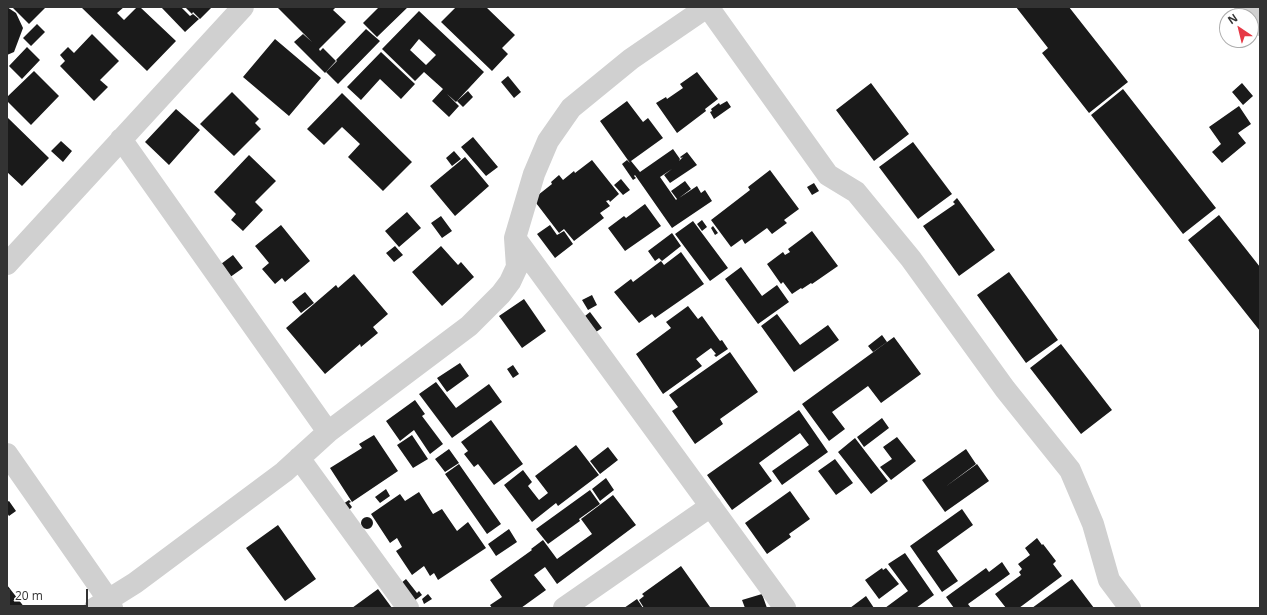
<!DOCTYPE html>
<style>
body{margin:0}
#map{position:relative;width:1267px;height:615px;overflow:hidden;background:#fff;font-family:"Open Sans",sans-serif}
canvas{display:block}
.frame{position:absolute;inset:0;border:8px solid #333;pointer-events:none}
.north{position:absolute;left:1219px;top:8px;width:40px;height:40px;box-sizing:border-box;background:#fff;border:1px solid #adadad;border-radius:50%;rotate:325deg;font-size:11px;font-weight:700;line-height:16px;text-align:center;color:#333}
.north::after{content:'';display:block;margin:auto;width:14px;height:18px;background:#e63946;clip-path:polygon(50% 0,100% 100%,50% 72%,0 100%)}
.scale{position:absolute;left:8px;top:589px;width:80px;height:18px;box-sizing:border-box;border:2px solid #333;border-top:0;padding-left:5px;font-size:12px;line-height:14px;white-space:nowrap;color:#333;-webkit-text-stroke:3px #fff;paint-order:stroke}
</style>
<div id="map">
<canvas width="1267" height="615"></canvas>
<div class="frame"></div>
<div class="north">N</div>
<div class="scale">20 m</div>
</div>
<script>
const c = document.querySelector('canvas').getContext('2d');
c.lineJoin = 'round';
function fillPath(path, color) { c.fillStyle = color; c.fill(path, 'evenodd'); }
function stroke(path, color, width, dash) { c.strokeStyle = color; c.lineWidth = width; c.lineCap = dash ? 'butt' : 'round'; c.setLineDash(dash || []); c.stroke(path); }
const building = new Path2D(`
 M7 7 16 13 23 28 14 52 7 55Z
 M12 7H46L29 24Z
 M81 7H124L117 13 124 20 137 7H140L176 41 147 71Z
 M161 7H181L190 16 193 14 199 19 185 32Z
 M185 7H212L200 19 193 12 192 14Z
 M277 7H336L333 10 346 22 319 49 320 51 323 48 336 61 325 73 294 42 303 34 312 42Z
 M379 7H408L377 37 363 23Z
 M456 7H486L515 35 502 48 508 54 492 71 441 22Z
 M1016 7H1069L1128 82 1089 113 1042 53 1048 48Z
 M419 11 484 72 456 102 447 94 459 106 449 117 432 101 443 89 424 72 415 81 382 49ZM419 39 436 55 426 65 410 50Z
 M37 24 45 32 31 46 23 38Z
 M366 29 380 41 338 84 326 72 337 61 336 60Z
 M92 34 119 61 100 80 108 87 94 101 60 66 65 61 60 55 68 47 74 53Z
 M275 39 321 78 289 116 243 77Z
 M27 47 40 60 22 79 9 66Z
 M381 52 415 84 401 99 380 79 361 100 347 87Z
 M34 71 59 96 31 125 7 101V97Z
 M697 72 718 99 705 109 706 111 677 133 656 103 666 97 667 99 683 88 680 84Z
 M508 76 521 92 514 98 501 82Z
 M871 83 909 134 874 161 836 110Z
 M1242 83 1253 96 1243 105 1232 92Z
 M1123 89 1216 208 1183 234 1091 115Z
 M468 91 473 97 463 107 457 101Z
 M232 92 259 119 255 123 261 129 234 156 200 124Z
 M342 93 412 162 383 191 348 157 360 144 342 127 324 145 307 129Z
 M627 101 643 122 648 118 663 138 631 161 640 172 673 149 680 159 679 161 683 157 681 158 680 157 687 152 697 165 670 183 664 175 672 169 660 177 676 200 677 199 671 191 685 181 691 189 679 198 697 186 701 193 705 190 712 201 672 228 635 175 634 176 636 178 633 180 622 164 627 160 630 163 600 121Z
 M727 101 731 107 714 119 710 112 712 111 711 109 719 103 720 105Z
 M1239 106 1251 124 1238 133 1246 143 1222 163 1212 152 1221 144 1209 127Z
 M176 109 200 130 169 165 145 142Z
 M7 117 49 158 22 186 7 172Z
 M473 137 498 167 486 176 461 147Z
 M61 141 72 151 63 162 51 151Z
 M913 142 952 194 918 219 879 167Z
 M454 151 461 159 452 166 446 158Z
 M249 155 276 181 255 202 263 210 243 231 231 220 236 214 214 192Z
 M465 157 489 186 455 216 430 186Z
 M592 160 619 194 610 202 609 200 606 201 610 206 600 213 604 218 574 241 564 229 559 233 533 199 552 184 551 182 559 175 563 180 574 171 575 173Z
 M770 170 799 209 784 220 787 223 772 234 767 228 745 244 742 239 731 247 711 220 750 190 748 187Z
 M621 179 630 190 623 195 614 185Z
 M814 183 819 191 812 195 807 187Z
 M957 198 995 250 959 276 923 226 955 204 953 202Z
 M645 204 661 226 625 251 608 228 624 216 626 218Z
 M407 212 421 228 399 247 385 231Z
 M1219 215 1260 267V331L1188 240Z
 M441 216 452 231 442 238 431 223Z
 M702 220 707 227 702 231 697 224Z
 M693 221 728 268 710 281 675 234Z
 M281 225 310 261 285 282 282 278 275 284 262 269 269 263 255 246Z
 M550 225 557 235 564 231 573 244 555 258 537 234Z
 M713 226 718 233 715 235 711 228Z
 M812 231 838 266 812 284 811 283 802 289 801 288 792 294 783 282 781 284 767 264 783 252 785 255 790 252 788 249Z
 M672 233 681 246 662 261 659 258 655 261 648 251Z
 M395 246 403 255 394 262 386 253Z
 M441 246 458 265 461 262 474 277 442 306 412 272Z
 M681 252 704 284 655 318 652 314 639 323 614 292 631 279 633 282 661 261 664 265Z
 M233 255 243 268 226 280 217 267Z
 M741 267 762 296 777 285 789 302 758 324 725 279Z
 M1009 272 1058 340 1026 363 977 295Z
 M354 274 388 314 373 327 378 333 361 347 360 344 325 374 286 328 336 285 338 288Z
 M305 292 314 303 301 313 292 302Z
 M592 295 597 305 588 310 582 300Z
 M524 299 546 331 522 348 499 316Z
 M688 306 698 319 702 316 720 341 722 340 728 349 716 357 714 355 716 354 711 348 696 359 702 366 663 394 636 354 671 328 666 322Z
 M590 312 602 328 596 332 585 316Z
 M777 314 800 345 828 325 839 340 794 372 761 326Z
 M882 335 887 342 873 352 868 346Z
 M894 337 921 374 881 403 868 386 832 412 845 429 829 441 802 404Z
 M1061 344 1112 410 1081 434 1030 368Z
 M730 352 758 392 720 419 723 424 695 444 672 411 678 407 669 395Z
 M460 363 469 376 447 392 437 378Z
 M513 365 519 374 513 378 507 369Z
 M436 382 456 408 489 384 502 402 452 438 419 394Z
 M415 400 425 414 422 416 443 444 430 454 414 430 400 441 386 421Z
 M799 410 828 452 782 485 772 471 809 445 800 433 759 463 772 481 732 510 707 475Z
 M882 418 889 428 864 447 857 437Z
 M491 420 523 464 494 485 478 464 474 467 464 454 468 451 461 442Z
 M374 435 398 471 352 502 330 468 362 448 359 444Z
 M412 435 428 459 413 468 397 445Z
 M897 437 916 461 891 480 880 467 892 459 883 447Z
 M855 438 888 481 871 494 838 452Z
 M576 445 599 475 558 506 556 503 532 522 504 485 523 470 532 482 528 486 539 500 548 493 535 476Z
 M608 447 618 460 600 474 590 461Z
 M449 449 459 463 445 472 435 459Z
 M966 449 976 464 945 487 977 464 989 481 945 512 922 480Z
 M835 459 853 483 836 495 818 471Z
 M459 464 501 524 487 534 445 474Z
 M606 478 614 490 600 501 592 489Z
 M386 489 390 496 380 503 375 497Z
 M590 490 600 504 579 519 580 521 548 544 536 529Z
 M790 491 810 519 789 534 791 537 767 554 745 523Z
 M419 492 433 514 442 509 457 531 468 522 486 548 438 580 434 573 430 576 424 566 412 575 396 551 402 547 397 538 390 543 371 514 400 494 405 501Z
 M613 495 636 525 557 584 545 567 534 575 546 590 521 608H492L490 605 502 597 490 580 532 550 531 549 543 540 557 559 592 534 581 519Z
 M349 500 351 502 349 503 352 507 348 511 343 504Z
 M9 501 16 511 9 516 7 513V502Z
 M962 509 973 525 937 551 958 581 942 592 910 546Z
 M361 523a6 6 0 1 1 12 0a6 6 0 1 1-12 0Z
 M278 525 316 579 285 601 246 548Z
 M509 529 517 542 496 556 488 544Z
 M1037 538 1042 545 1043 544 1056 561 1053 564 1062 576 1019 608H1006L995 594 1021 575 1019 572 1022 569 1018 564 1030 555 1025 548Z
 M905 553 934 595 916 608H885L908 591 888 564Z
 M1002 562 1010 574 968 604 971 608H954L946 597 986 568 989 572Z
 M681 566 710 607 708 608H644L639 600 644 596 642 594Z
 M882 568 883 570 886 568 899 584 879 599 865 580Z
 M406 579 417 593 419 591 422 595 414 601 400 584Z
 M1072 579 1094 608H1032Z
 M7 585 25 608H7Z
 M378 589 392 608H352Z
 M428 594 432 599 424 604 422 599Z
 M762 594 767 608H745L742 600Z
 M866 596 874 608H850Z
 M637 599 643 608H624Z`);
const street = new Path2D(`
 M708 7 828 175 856 192 911 259 1005 389 1070 470 1093 524 1109 580 1130 608
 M1245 7 1260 25
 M121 139 328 432
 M515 238 785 608
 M7 264 243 7
 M7 454 108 599 112 608
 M299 458 408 608
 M95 608 135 583 284 472 328 432 469 326 501 294 510 282 517 267 515 238 534 174 548 141 571 108 631 59 707 7
 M564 608 711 506`);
fillPath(building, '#1a1a1a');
stroke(street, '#d0d0d0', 22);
</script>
